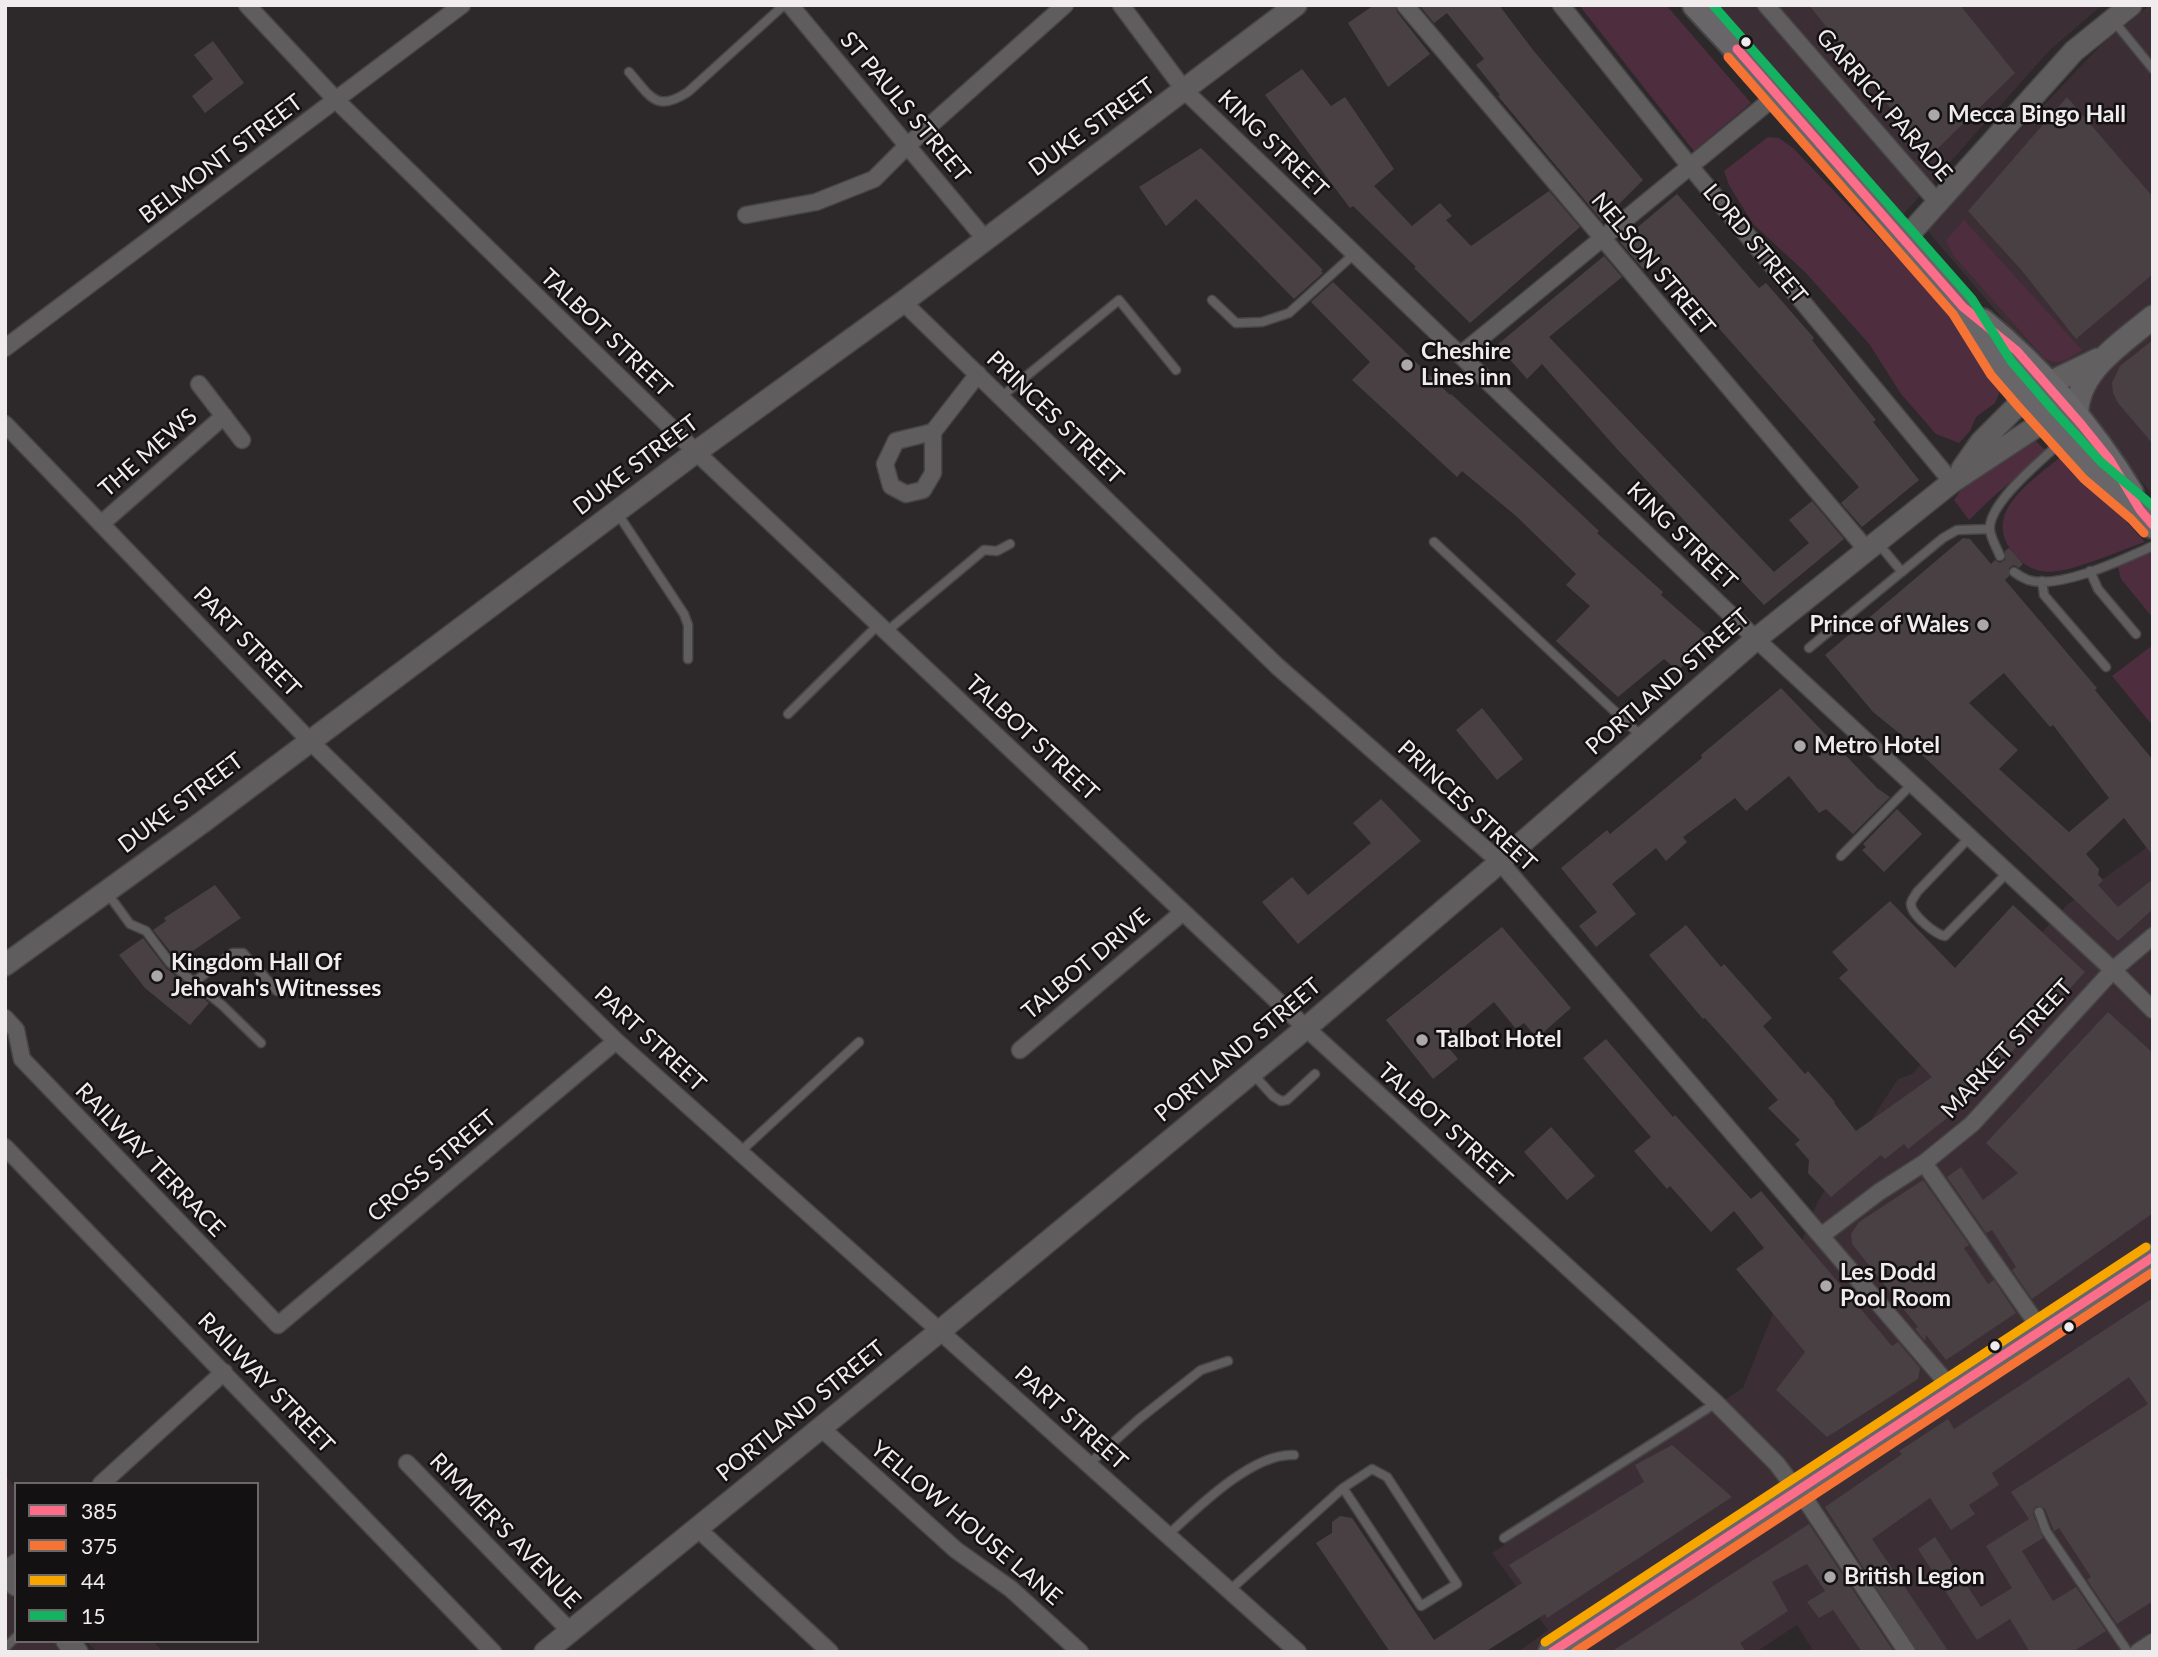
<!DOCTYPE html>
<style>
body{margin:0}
#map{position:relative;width:2158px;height:1657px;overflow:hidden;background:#2d292b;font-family:Lato,sans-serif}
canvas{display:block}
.frame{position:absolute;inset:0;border:7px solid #f0ebed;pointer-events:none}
.legend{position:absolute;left:14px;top:1482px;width:245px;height:161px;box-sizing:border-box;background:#141113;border:2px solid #6c686a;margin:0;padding:9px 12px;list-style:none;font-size:21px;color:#f0ebed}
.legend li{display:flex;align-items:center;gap:14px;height:35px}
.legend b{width:35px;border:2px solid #6c686a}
</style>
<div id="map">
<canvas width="2158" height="1657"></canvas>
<div class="frame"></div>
<ul class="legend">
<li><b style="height:9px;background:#fb6d88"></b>385</li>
<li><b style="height:9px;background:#f57335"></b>375</li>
<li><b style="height:9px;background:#f7a600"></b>44</li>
<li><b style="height:9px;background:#13b361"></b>15</li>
</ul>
</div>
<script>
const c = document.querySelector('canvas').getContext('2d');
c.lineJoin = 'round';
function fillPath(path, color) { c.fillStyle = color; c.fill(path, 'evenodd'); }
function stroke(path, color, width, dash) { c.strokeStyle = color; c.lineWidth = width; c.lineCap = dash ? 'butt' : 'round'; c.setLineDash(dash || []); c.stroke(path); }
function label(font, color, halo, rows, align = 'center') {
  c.font = font + ' Lato,sans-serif'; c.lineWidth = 5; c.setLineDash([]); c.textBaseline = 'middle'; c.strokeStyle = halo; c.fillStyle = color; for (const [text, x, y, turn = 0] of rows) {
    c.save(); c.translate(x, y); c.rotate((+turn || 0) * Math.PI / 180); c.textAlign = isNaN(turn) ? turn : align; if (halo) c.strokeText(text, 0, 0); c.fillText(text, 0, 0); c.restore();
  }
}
const built = new Path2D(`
 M1696 5H2102L2049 51 1893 226Z
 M2150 5H2153V495L1926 229 2101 45Z
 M2153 843V1652H1814L1797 1625 1756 1652H1518L1548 1630 1492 1553 1743 1388 1818 1201 1898 1079 1912 1074 2067 905Z
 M5 1475 16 1488V1572L5 1562Z
 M5 1589 16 1600V1641H54L64 1652H5Z
 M86 1641H153L163 1652H97Z`);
const green = new Path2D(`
 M1579 5H1666L1751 103 1694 151Z
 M1768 137 1779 138 1793 148 1922 283 1957 324 2000 391 1995 403 1976 417 1970 431 1959 443 1936 434 1901 394 1870 345 1806 273 1753 224 1729 185 1724 171Z
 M1964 220 2082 350C2068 359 2060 367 2044 358L1953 255 1946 240Z
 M2033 438 2047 452 1995 495 1969 520 1954 500 1968 480Z
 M2064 454 2145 542C2121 550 2081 568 2058 571 2040 574 2026 568 2015 555 1978 512 2034 480 2064 454Z
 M2153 546V618L2121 579 2117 563Z
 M2153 645V726L2112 676Z`);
const building = new Path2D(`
 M1374 5H1395L1397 12 1430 54 1388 87 1348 23Z
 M1419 5H1499L1533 50 1643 180 1602 221 1498 96 1500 95 1476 65 1484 59 1447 13 1434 23Z
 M1809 5H1960L2015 73 1929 157Z
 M213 41 244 83 205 113 192 96 213 79 194 55Z
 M1302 69 1331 106 1345 97 1394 169 1374 186 1412 226 1440 203 1452 216 1446 220 1471 246 1549 191 1580 227 1470 323 1414 268 1416 267 1353 206 1350 208 1265 95Z
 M2067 97 2153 197V274L2076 339 2023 272 1968 211Z
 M1201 148 1323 270 1321 271 1323 273 1294 299 1196 199 1166 226 1139 187Z
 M1677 194 1759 288 1766 283 1814 338 1812 340 1876 420 1873 422 1919 480 1862 527 1841 503 1859 487 1656 257 1643 269 1620 242Z
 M1604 256 1622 277 1549 337 1774 572 1809 543 1789 520 1812 501 1844 539 1764 605 1617 449 1542 364 1527 379 1497 345Z
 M1333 282 1450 395 1451 394 1546 481 1599 531 1597 533 1663 592 1661 595 1709 637 1678 671 1664 659 1618 697 1556 641 1590 606 1566 585 1576 574 1516 516 1462 471 1457 477 1352 380 1370 362 1311 302Z
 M2153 340V444L2118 403 2113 393 2112 383 2120 366Z
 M1963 538 1970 539 1991 564 1995 560 2000 563 2005 560V551L2009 548 2023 564 2019 568 2014 565 2009 568V576L2005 580 2097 688 2095 690 2153 760V856L2124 818 2086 854 2099 869 2098 875 2103 880 2098 885 2118 907 2153 879V909L2118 941 1899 733 1873 712 1825 655ZM2004 673 2050 727 2053 725 2109 798 2069 832 1999 769 2018 750 1969 703Z
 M1781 688 1877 788 1890 797 1853 834 1826 809 1819 813 1789 776 1746 811 1735 798 1683 837 1687 842 1666 861 1656 848 1612 884 1636 914 1596 947 1579 926 1597 912 1561 868 1607 830 1610 834 1702 758 1701 755Z
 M1482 708 1523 759 1497 780 1456 730Z
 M1381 799 1421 841 1298 944 1262 902 1292 877 1308 895 1371 843 1353 823Z
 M1897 809 1922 834 1884 872 1862 850 1866 847 1863 844Z
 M215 885 241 918 178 961 153 930 166 921 164 918Z
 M1890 901 1955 968 2013 905 2085 972 1961 1107 1908 1149 1904 1144 1885 1159 1881 1155 1831 1197 1808 1173 1809 1160 1795 1144 1800 1140 1768 1108 1778 1100 1705 1018 1703 1019 1649 955 1686 925 1721 967 1724 964 1772 1018 1763 1026 1805 1074 1808 1071 1835 1102 1834 1103 1856 1131 1932 1077 1839 978 1848 970 1832 952Z
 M1502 927 1571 1008 1537 1038 1524 1023 1516 1029 1494 1002 1445 1043 1458 1059 1433 1079 1386 1020Z
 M143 938 166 968 209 1003 190 1025 145 988 119 955Z
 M2108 1012 2153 1053V1213L2032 1299 2012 1270 2016 1267 1992 1230 1986 1233 1947 1177 1961 1167 1983 1200 2018 1173 1986 1143Z
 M1606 1039 1673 1117 1675 1115 1751 1199 1761 1191 1892 1346 1898 1342 1920 1368 1918 1379 1827 1437 1776 1390 1805 1352 1736 1269 1764 1248 1734 1211 1711 1232 1670 1186 1667 1189 1634 1151 1651 1137 1583 1058Z
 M1551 1127 1595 1176 1567 1200 1524 1152Z
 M1923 1180 1969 1245 1964 1248 1988 1284 1994 1280 2016 1313 1946 1360 1926 1335 1925 1341 1915 1329 1918 1327 1852 1244 1851 1234 1859 1222Z
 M2153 1298V1601L2117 1624 2087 1580 2091 1577 2059 1528 2054 1531 2045 1509 2037 1506 2034 1508 2033 1514 2043 1538 2022 1551 2053 1601 2076 1587 2106 1631 2072 1652H2030L2010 1619 1977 1640 1918 1549 1935 1537 1981 1607 2012 1588 1986 1546 2029 1519 2011 1492 2148 1404 2129 1377 1992 1473 1999 1485 1969 1505 1975 1514 1951 1530 1930 1498 1872 1539 1949 1652H1917L1825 1507 1902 1454 1899 1451 1948 1419 1954 1429Z
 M1672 1445 1732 1497 1547 1618 1545 1614 1485 1652H1390L1316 1543 1332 1533V1522L1340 1516 1352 1518 1434 1640 1522 1583 1509 1565 1644 1482 1635 1465Z
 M1809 1524 1894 1652H1862L1833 1610 1819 1618 1807 1602 1825 1591 1807 1564 1772 1582 1788 1611 1740 1643 1746 1652H1611Z`);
const service = new Path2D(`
 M2113 20 2153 69
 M629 72C650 96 656 113 688 92L784 5
 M1212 300 1236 323 1262 322 1289 313 1354 254
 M1001 397 1119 300 1176 370
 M618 514 684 614 688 625V659
 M1434 542 1641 736
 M1877 542 1902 572
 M2000 556C1997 548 1991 539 1990 530 1987 504 2043 459 2061 442
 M2090 571 2098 589 2136 634
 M2014 572C2018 575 2023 578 2028 580 2059 590 2124 559 2153 546
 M2042 581 2044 595 2106 667
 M886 632 984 550 997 551 1010 544
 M1809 648 1943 538 1957 530 1990 529
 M788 714 878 625
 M1970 837 1917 892C1915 896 1912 899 1911 903 1910 914 1936 935 1945 936L2008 872
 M1841 856 1912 784
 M108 894 130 924 146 931 170 963 222 1005 261 1043
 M194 982 233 953H243L277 991
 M1252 1073 1273 1096 1281 1101 1287 1100 1315 1074
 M740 1152 859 1042
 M1089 1464 1139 1419 1201 1370 1228 1361
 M2039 1512 2046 1531 2128 1652
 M1168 1535C1196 1509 1253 1452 1294 1455
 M1504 1538 1716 1403
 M1230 1590 1343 1488 1372 1469 1387 1477 1457 1584 1421 1606 1343 1488
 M5 1648 16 1637`);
const minor = new Path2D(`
 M247 5 337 101 696 452 1306 1028 1716 1403 1777 1464 1797 1491
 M790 5 985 239
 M1121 5 1185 91 1756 639 2113 970 2153 1010
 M1405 5 1867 550
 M1561 5 1689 165 1952 482
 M1766 5 1939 204
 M746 215 816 202 874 179 907 146 1065 5
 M903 302 1277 666 1500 862 1953 1390
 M5 348 462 5
 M1460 355 1777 95
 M199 384 242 440
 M5 424 309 740 616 1041 1298 1652
 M933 432 896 441 885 464 891 486 906 494 923 490 933 473V432L978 374
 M101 524 224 416
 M5 1018 16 1030 22 1059 278 1325 616 1041
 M1020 1050 1183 912
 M5 1147 493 1652
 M1924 1163 2042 1331
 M1821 1236 1879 1192 1924 1163 1972 1124 2113 970 2153 936
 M821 1428 956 1550 1011 1589 1080 1652
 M407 1463 570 1631
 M101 1484 224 1372
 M1799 1490 1907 1652
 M698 1529 830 1652
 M5 1571 16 1562
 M2138 1652 2153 1642`);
const tertiary = new Path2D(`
 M1904 240 2074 51 2131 5
 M1962 469 1981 442 2026 397
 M5 965 204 821 696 452 903 302 1296 5
 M5 1574 16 1585
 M67 1641 77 1652
 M545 1652 940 1331 1306 1028 1500 862 1756 639 1952 482 2046 420`);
const secondary = new Path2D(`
 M2046 385 2098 360
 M2077 419C2073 373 2122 343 2153 317`);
const trunk = new Path2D(`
 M1696 5 1737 49 1963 307 2001 368 2046 420 2093 471 2140 510 2153 525
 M1982 322C2040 370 2091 429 2130 493
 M1552 1652 2153 1257`);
const bus1 = new Path2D(`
 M1737 49 1963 307 2017 351 2081 424 2110 460 2140 510 2153 525
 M1552 1652 2153 1257`);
const bus2 = new Path2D(`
 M1728 57 1953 314 1991 375 2017 405 2084 479 2131 519 2144 533
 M1575 1652 2153 1272`);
const bus3 = new Path2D(`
 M1545 1642 2146 1247`);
const bus4 = new Path2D(`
 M1713 5 1972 299 2011 361 2055 412 2101 462 2153 506`);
const markers = [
 [1746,42,6,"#f0ebed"],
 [1934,115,7,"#aca7a9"],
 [1407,365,7,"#aca7a9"],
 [1983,625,7,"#aca7a9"],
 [1800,746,7,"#aca7a9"],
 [157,976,7,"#aca7a9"],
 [1422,1040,7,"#aca7a9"],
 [1826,1286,7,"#aca7a9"],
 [2069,1327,6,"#f0ebed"],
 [1995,1346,6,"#f0ebed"],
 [1830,1577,7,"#aca7a9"]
];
const streetNames = [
 ["GARRICK PARADE",1884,105,49],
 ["ST PAULS STREET",905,107,50],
 ["DUKE STREET",1092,127,-36],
 ["KING STREET",1273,144,44],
 ["BELMONT STREET",221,159,-37],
 ["LORD STREET",1755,244,50],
 ["NELSON STREET",1653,264,50],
 ["TALBOT STREET",606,333,44],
 ["PRINCES STREET",1055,418,44],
 ["THE MEWS",148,453,-41],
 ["DUKE STREET",636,465,-37],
 ["KING STREET",1682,536,44],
 ["PART STREET",247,642,46],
 ["PORTLAND STREET",1668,682,-41],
 ["TALBOT STREET",1032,738,43],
 ["DUKE STREET",181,803,-37],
 ["PRINCES STREET",1467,806,43],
 ["TALBOT DRIVE",1086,964,-40],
 ["PART STREET",650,1039,43],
 ["MARKET STREET",2007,1049,-47],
 ["PORTLAND STREET",1238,1050,-40],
 ["TALBOT STREET",1445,1125,42],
 ["RAILWAY TERRACE",150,1160,46],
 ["CROSS STREET",432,1166,-40],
 ["RAILWAY STREET",266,1383,46],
 ["PORTLAND STREET",801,1411,-39],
 ["PART STREET",1071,1418,42],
 ["YELLOW HOUSE LANE",966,1523,40],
 ["RIMMER'S AVENUE",505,1531,46]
];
const poiNames = [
 ["Mecca Bingo Hall",1948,115],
 ["Cheshire",1421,352],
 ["Lines inn",1421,378],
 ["Prince of Wales",1969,625,"right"],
 ["Metro Hotel",1814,746],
 ["Kingdom Hall Of",171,963],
 ["Jehovah's Witnesses",171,989],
 ["Talbot Hotel",1436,1040],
 ["Les Dodd",1840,1273],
 ["Pool Room",1840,1299],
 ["British Legion",1844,1577]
];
fillPath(built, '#3b2e34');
fillPath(green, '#4d2d3e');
fillPath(building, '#494044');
stroke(service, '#474546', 11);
stroke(minor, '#474546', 19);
stroke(tertiary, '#474546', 24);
stroke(secondary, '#474546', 26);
stroke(trunk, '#474546', 30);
stroke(service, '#605d5e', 8);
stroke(minor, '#605d5e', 16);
stroke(tertiary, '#605d5e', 21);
stroke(secondary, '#626061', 23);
stroke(trunk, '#686668', 26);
stroke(bus1, '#fb6d88', 9);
stroke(bus2, '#f57335', 9);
stroke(bus3, '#f7a600', 9);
stroke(bus4, '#13b361', 9);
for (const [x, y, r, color] of markers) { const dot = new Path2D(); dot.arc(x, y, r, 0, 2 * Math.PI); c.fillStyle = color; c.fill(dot); stroke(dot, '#141113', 2.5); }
label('23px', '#f0ebed', '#141113', streetNames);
label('bold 23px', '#f0ebed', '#141113', poiNames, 'left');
</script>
